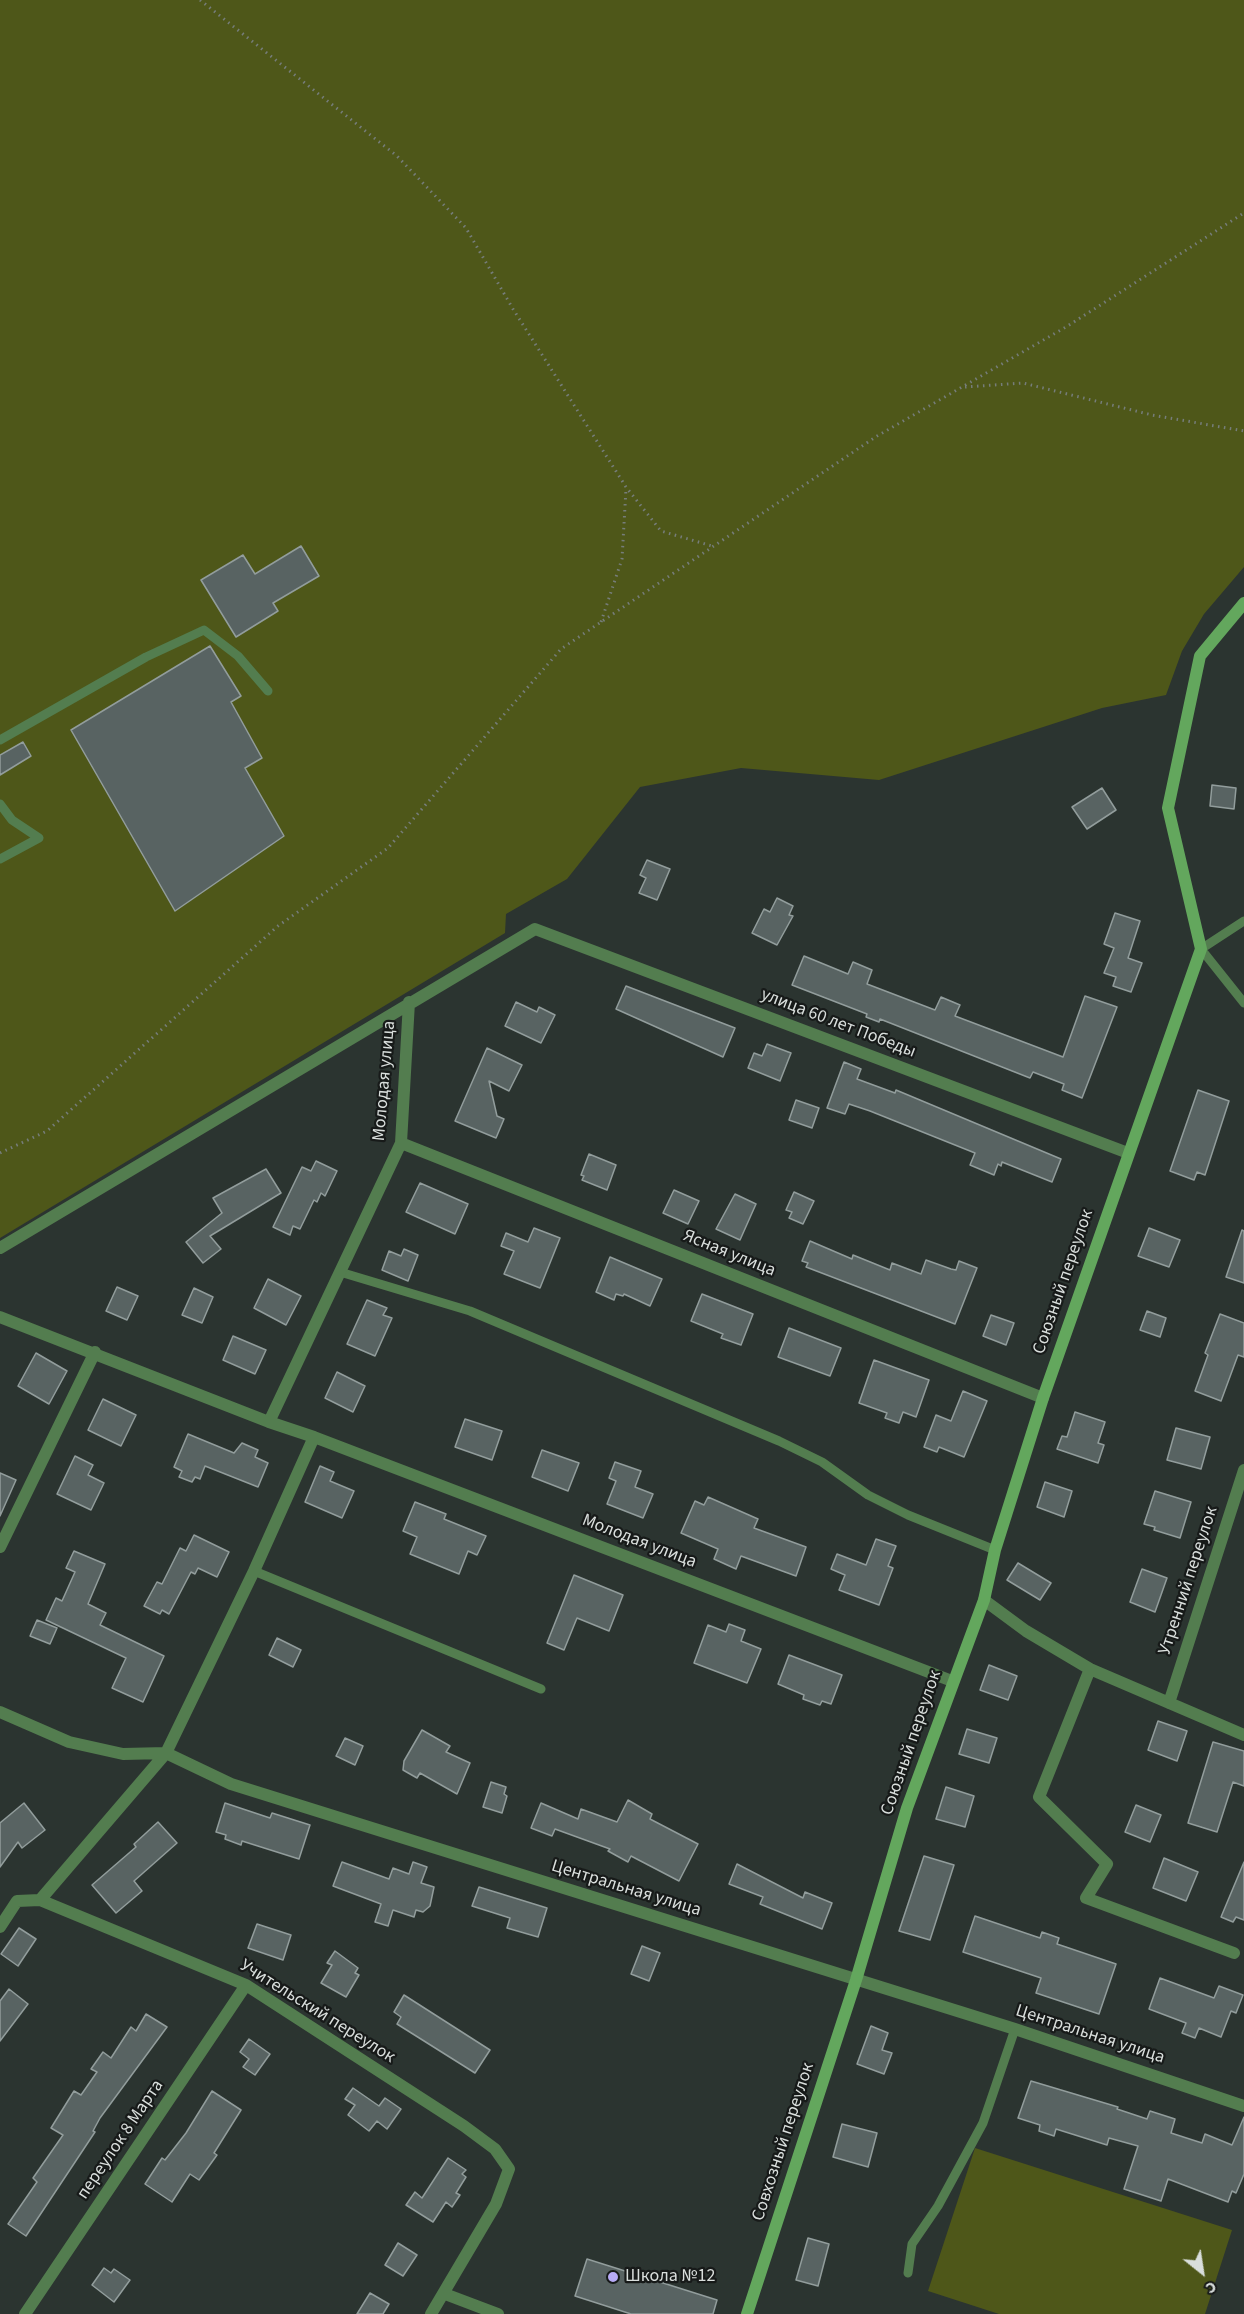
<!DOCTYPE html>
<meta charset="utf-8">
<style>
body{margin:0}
#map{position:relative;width:1244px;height:2314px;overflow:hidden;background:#2b3430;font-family:"Source Sans 3",sans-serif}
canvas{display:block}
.north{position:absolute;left:1172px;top:2242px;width:60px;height:60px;-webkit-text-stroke:4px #171a19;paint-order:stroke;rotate:150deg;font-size:16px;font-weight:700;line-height:24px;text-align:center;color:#d9dedc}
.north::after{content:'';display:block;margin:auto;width:21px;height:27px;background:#d9dedc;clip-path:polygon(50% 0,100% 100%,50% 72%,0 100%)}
</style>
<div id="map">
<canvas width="1244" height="2314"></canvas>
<div class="north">С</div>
</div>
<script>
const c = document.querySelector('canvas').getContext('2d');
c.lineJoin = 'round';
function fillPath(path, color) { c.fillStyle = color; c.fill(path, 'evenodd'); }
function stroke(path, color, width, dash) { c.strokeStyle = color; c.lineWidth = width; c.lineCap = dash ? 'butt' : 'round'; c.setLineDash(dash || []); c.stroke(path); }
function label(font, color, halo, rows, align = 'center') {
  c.font = font + ' "Source Sans 3",sans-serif'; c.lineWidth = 4.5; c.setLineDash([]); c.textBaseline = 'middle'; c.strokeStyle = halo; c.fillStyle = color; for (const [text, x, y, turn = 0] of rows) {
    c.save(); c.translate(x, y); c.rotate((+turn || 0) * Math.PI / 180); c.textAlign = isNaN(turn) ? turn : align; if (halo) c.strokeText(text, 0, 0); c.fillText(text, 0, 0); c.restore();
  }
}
const green = new Path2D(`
 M0 0H1244V567L1204 614 1182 651 1166 695 1102 708 879 780 741 768 640 787 567 879 506 914 505 933 0 1238Z
 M975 2148 1232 2230 1205 2314H999L928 2291Z`);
const building = new Path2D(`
 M301 546 319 576 273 603 278 611 236 637 201 580 243 555 255 574Z
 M210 646 241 696 231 702 262 758 245 768 284 836 175 911 71 730Z
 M23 742 31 756 0 775V755Z
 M1212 785 1236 788 1234 809 1210 806Z
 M1102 788 1116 810 1087 829 1072 807Z
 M647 860 670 869 657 900 639 893 646 878 640 875Z
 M777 898 793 906 789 915 793 916 777 945 752 933 764 909 770 912Z
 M1115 913 1140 921 1128 958 1142 963 1131 992 1113 986 1116 977 1104 973 1114 948 1104 944Z
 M804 956 848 974 853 962 872 970 867 984 935 1010 941 997 960 1005 955 1016 1063 1057 1085 996 1117 1007 1082 1098 1062 1090 1064 1084 1033 1072 1030 1078 880 1019 879 1022 866 1017 867 1014 792 985Z
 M626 986 735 1028 723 1057 616 1009Z
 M516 1002 537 1012 539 1007 555 1015 541 1043 505 1026Z
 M767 1044 791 1053 780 1081 748 1068 754 1053 762 1056Z
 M487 1048 522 1065 509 1091 489 1081 497 1116 504 1119 496 1138 455 1121Z
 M844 1062 861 1069 857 1079 895 1093 896 1090 1061 1159 1052 1182 1002 1162 1001 1166 998 1164 994 1175 970 1165 975 1153 870 1111 849 1104 845 1114 827 1108Z
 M1198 1090 1229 1101 1205 1175 1197 1172 1194 1180 1170 1171Z
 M796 1100 819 1108 812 1128 789 1120Z
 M589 1154 616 1165 607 1190 582 1180 584 1176 581 1175Z
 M316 1161 337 1171 325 1196 321 1193 317 1202 314 1200 300 1229 293 1226 290 1235 273 1227 302 1167 311 1171Z
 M266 1169 281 1193 210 1236 221 1249 203 1263 186 1242 222 1213 213 1198Z
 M420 1183 468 1204 455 1234 406 1212Z
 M674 1190 699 1201 688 1224 663 1213Z
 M794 1192 814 1201 803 1224 789 1218 792 1212 786 1210Z
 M735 1194 756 1204 740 1240 716 1229Z
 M534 1228 560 1238 540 1288 504 1274 514 1251 501 1246 506 1233 528 1242Z
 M1149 1228 1180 1240 1169 1267 1138 1256Z
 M1242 1230 1244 1231V1283L1226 1277Z
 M810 1241 852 1259 853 1255 890 1270 892 1263 921 1274 926 1260 951 1269 956 1270 959 1261 977 1268 955 1324 806 1267 808 1263 802 1261Z
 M404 1249 418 1255 408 1281 382 1270 389 1251 401 1256Z
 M610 1257 662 1279 650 1306 624 1294 623 1296 616 1294 614 1300 596 1292Z
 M268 1279 301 1296 286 1325 254 1308Z
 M117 1287 138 1296 127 1320 106 1311Z
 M194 1288 213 1297 202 1323 182 1315Z
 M702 1294 753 1314 741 1345 721 1338 723 1334 691 1321Z
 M367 1300 387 1308 383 1315 392 1318 375 1356 347 1344Z
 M1147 1311 1166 1318 1160 1337 1140 1330Z
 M1220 1314 1244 1323V1357L1238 1355 1221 1401 1195 1391 1208 1355 1205 1353Z
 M991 1315 1014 1323 1006 1345 983 1336Z
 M789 1328 841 1348 830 1376 778 1357Z
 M233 1336 266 1350 255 1374 223 1360Z
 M36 1353 67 1371 49 1404 18 1386Z
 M874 1360 929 1380 916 1417 903 1412 899 1423 885 1418 887 1413 859 1403Z
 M337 1372 365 1386 353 1412 325 1398Z
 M963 1391 987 1401 964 1457 939 1447 937 1452 924 1447 936 1415 951 1421Z
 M103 1399 136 1415 121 1446 88 1430Z
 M1075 1412 1105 1422 1098 1443 1104 1445 1098 1463 1057 1449 1062 1436 1067 1437Z
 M465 1419 502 1431 492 1460 455 1447Z
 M1176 1428 1210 1437 1201 1469 1167 1460Z
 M188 1434 234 1453 242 1443 258 1450 255 1457 268 1463 258 1487 205 1466 200 1479 195 1477 192 1482 179 1477 182 1471 174 1467Z
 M542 1450 579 1463 568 1491 532 1477Z
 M75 1456 93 1465 88 1475 104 1483 91 1510 57 1494Z
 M615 1462 641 1471 635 1487 653 1494 643 1518 607 1504 616 1481 609 1478Z
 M320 1466 334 1472 330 1481 354 1491 342 1518 305 1502Z
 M0 1473 16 1480 0 1516Z
 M1045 1482 1072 1491 1064 1517 1037 1507Z
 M1155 1491 1191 1502 1180 1538 1154 1530 1155 1527 1144 1524Z
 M708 1497 758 1519 754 1528 806 1547 796 1576 741 1556 736 1569 714 1559 718 1549 681 1533 695 1501 704 1505Z
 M415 1502 446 1514 444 1519 486 1536 477 1555 468 1551 459 1574 410 1554 417 1537 403 1531Z
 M194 1535 229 1552 217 1577 198 1568 195 1574 191 1572 169 1614 162 1610 160 1614 144 1606 157 1582 162 1584 180 1548 186 1551Z
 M876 1539 896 1546 888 1566 893 1568 879 1605 839 1590 845 1575 831 1569 837 1554 866 1565Z
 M74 1551 105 1564 88 1604 106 1613 100 1625 164 1656 143 1702 112 1688 126 1658 46 1620 56 1598 62 1601 75 1572 66 1568Z
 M1018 1563 1051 1583 1040 1600 1007 1580Z
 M1142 1569 1167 1578 1155 1612 1130 1602Z
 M574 1575 623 1595 609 1631 577 1618 564 1650 547 1643Z
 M37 1620 57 1628 50 1644 30 1636Z
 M729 1624 745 1630 741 1641 761 1649 747 1683 694 1663 708 1625 726 1632Z
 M277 1638 301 1650 293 1667 269 1655Z
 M789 1655 842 1675 831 1704 822 1701 820 1705 803 1699 804 1695 778 1684Z
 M989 1665 1017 1676 1008 1700 980 1690Z
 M1158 1721 1187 1731 1177 1761 1148 1750Z
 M967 1729 997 1738 989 1763 959 1754Z
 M422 1730 450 1746 446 1752 470 1763 457 1794 420 1773 417 1778 403 1770 404 1761Z
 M345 1738 363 1746 355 1765 336 1756Z
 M1213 1742 1244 1751V1786L1233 1782 1217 1832 1188 1823Z
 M491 1782 506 1787 504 1794 507 1796 502 1813 483 1807Z
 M946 1787 974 1796 965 1827 936 1819Z
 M628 1800 652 1814 650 1819 698 1844 679 1881 631 1856 628 1862 608 1851 610 1849 555 1829 552 1836 531 1828 541 1803 578 1819 581 1809 617 1822Z
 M24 1803 45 1830 22 1848 18 1842 0 1867V1823Z
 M225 1803 270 1818 272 1813 310 1825 299 1859 242 1841 241 1845 225 1839 226 1835 216 1832Z
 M1136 1805 1161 1815 1150 1842 1125 1832Z
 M158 1822 177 1843 134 1881 142 1891 116 1913 92 1885 136 1847 134 1844Z
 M924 1856 954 1865 930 1940 899 1931Z
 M1164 1858 1198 1872 1186 1901 1153 1888Z
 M342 1862 389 1879 393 1868 409 1874 413 1862 427 1867 421 1883 434 1887 430 1906 423 1912 416 1910 414 1917 393 1910 388 1926 375 1922 381 1904 333 1886Z
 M1244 1862V1920L1236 1917 1233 1922 1221 1917Z
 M737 1864 803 1898 805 1892 832 1903 822 1929 760 1904 763 1897 729 1884Z
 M479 1887 547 1908 538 1937 507 1928 510 1918 472 1906Z
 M975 1916 1040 1938 1042 1932 1059 1938 1057 1944 1116 1964 1099 2014 1036 1993 1041 1978 963 1952Z
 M257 1924 291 1935 283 1960 248 1948Z
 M19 1928 36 1939 18 1966 1 1954Z
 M642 1946 660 1953 649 1981 631 1974Z
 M335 1951 358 1968 355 1973 359 1975 346 1997 321 1983 332 1965 327 1963Z
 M1160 1978 1214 1998 1219 1986 1243 1995 1236 2013 1231 2011 1221 2037 1199 2028 1195 2038 1182 2033 1186 2023 1149 2009Z
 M9 1989 28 2004 0 2041V2001Z
 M404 1995 490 2050 475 2073 397 2024 401 2017 394 2012Z
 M146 2014 167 2027 100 2118 93 2131 95 2132 26 2236 8 2224 37 2182 33 2178 63 2135 51 2128 74 2091 81 2095 97 2072 91 2069 103 2052 111 2058 131 2027 136 2031Z
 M871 2026 888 2033 882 2050 892 2053 884 2074 857 2064Z
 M249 2039 270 2054 255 2075 243 2067 249 2059 240 2052Z
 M1031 2081 1118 2107 1117 2109 1147 2119 1150 2111 1175 2119 1171 2133 1202 2143 1205 2134 1232 2145 1244 2117V2174L1236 2193 1232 2191 1228 2202 1168 2179 1161 2201 1124 2189 1138 2146 1109 2138 1107 2145 1056 2129 1054 2136 1039 2131 1040 2125 1018 2118Z
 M353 2088 379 2106 385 2098 401 2109 387 2129 377 2121 369 2131 348 2115 355 2105 345 2099Z
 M212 2091 241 2110 214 2153 217 2155 199 2180 190 2174 172 2202 145 2184 162 2158 165 2160 186 2133Z
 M842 2124 877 2133 868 2167 833 2157Z
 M448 2158 466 2170 462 2174 466 2177 456 2193 460 2195 452 2207 446 2202 433 2222 406 2205 415 2192 422 2198Z
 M808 2238 829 2244 818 2286 796 2280Z
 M398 2243 417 2255 403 2276 385 2265Z
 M587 2259 717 2300 713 2314H631L575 2296Z
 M104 2268 111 2273 114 2269 130 2280 114 2302 92 2285Z
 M370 2293 389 2304 383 2314H357Z`);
const path = new Path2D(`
 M200 0 397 156 466 228 513 309 626 487 661 531 712 546
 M965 387 1023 383 1152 415 1244 431
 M601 622 622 559 626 489
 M0 1153 47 1131 278 926 388 848 561 649 877 436 1066 327 1244 213`);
const lane = new Path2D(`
 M0 740 146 657 204 630 238 656 268 691
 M0 804 12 820 39 838 0 859
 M1244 921 1201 949 1244 1003
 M340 1272 470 1311 779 1441 822 1462 868 1495 908 1515 995 1550
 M254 1571 541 1689
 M908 2273 912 2244 938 2206 983 2123 1015 2029`);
const street = new Path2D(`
 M401 1143 1043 1398
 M0 1248 535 929 1128 1153
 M0 1317 269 1422 314 1437 952 1681
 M269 1422 401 1143 409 1002
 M0 1547 95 1352
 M984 1600 1026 1631 1090 1669 1244 1735
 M1090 1669 1039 1797 1107 1864 1086 1898 1234 1953
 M1169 1703 1244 1470
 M0 1712 69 1742 123 1754 166 1753 231 1784 1015 2029 1244 2106
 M40 1900 166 1753 254 1571 314 1437
 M0 1927 17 1901 40 1900 246 1985 464 2126 495 2149 509 2169 496 2204 431 2314
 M445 2294 498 2314
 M25 2314 246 1985`);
const secondary = new Path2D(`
 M747 2314 856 1980 907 1808 984 1600 995 1550 1043 1398 1201 949 1168 808 1200 656 1244 603`);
const markers = [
 [613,2277,6,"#b8abf7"]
];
const streetNames = [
 ["улица 60 лет Победы",838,1024,21],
 ["Молодая улица",385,1081,-85],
 ["Ясная улица",729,1254,22],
 ["Союзный переулок",1064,1282,-71],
 ["Молодая улица",639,1542,21],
 ["Утренний переулок",1189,1581,-72],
 ["Союзный переулок",912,1743,-71],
 ["Центральная улица",626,1889,17],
 ["Учительский переулок",317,2012,32],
 ["Центральная улица",1090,2035,18],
 ["переулок 8 Марта",121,2140,-56],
 ["Совхозный переулок",784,2142,-72]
];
const poiNames = [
 ["Школа №12",625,2277]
];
fillPath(green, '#4e5719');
fillPath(building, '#586362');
stroke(building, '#929d9c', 1.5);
stroke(path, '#767d7a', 3, [1.5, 4.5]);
stroke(lane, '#537d4f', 9);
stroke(street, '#537d4f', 12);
stroke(secondary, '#63a75d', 12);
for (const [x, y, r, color] of markers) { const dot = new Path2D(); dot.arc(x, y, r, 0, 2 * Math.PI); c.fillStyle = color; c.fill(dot); stroke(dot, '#171a19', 2); }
label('18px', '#d9dedc', '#171a19', streetNames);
label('18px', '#d9dedc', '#171a19', poiNames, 'left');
</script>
